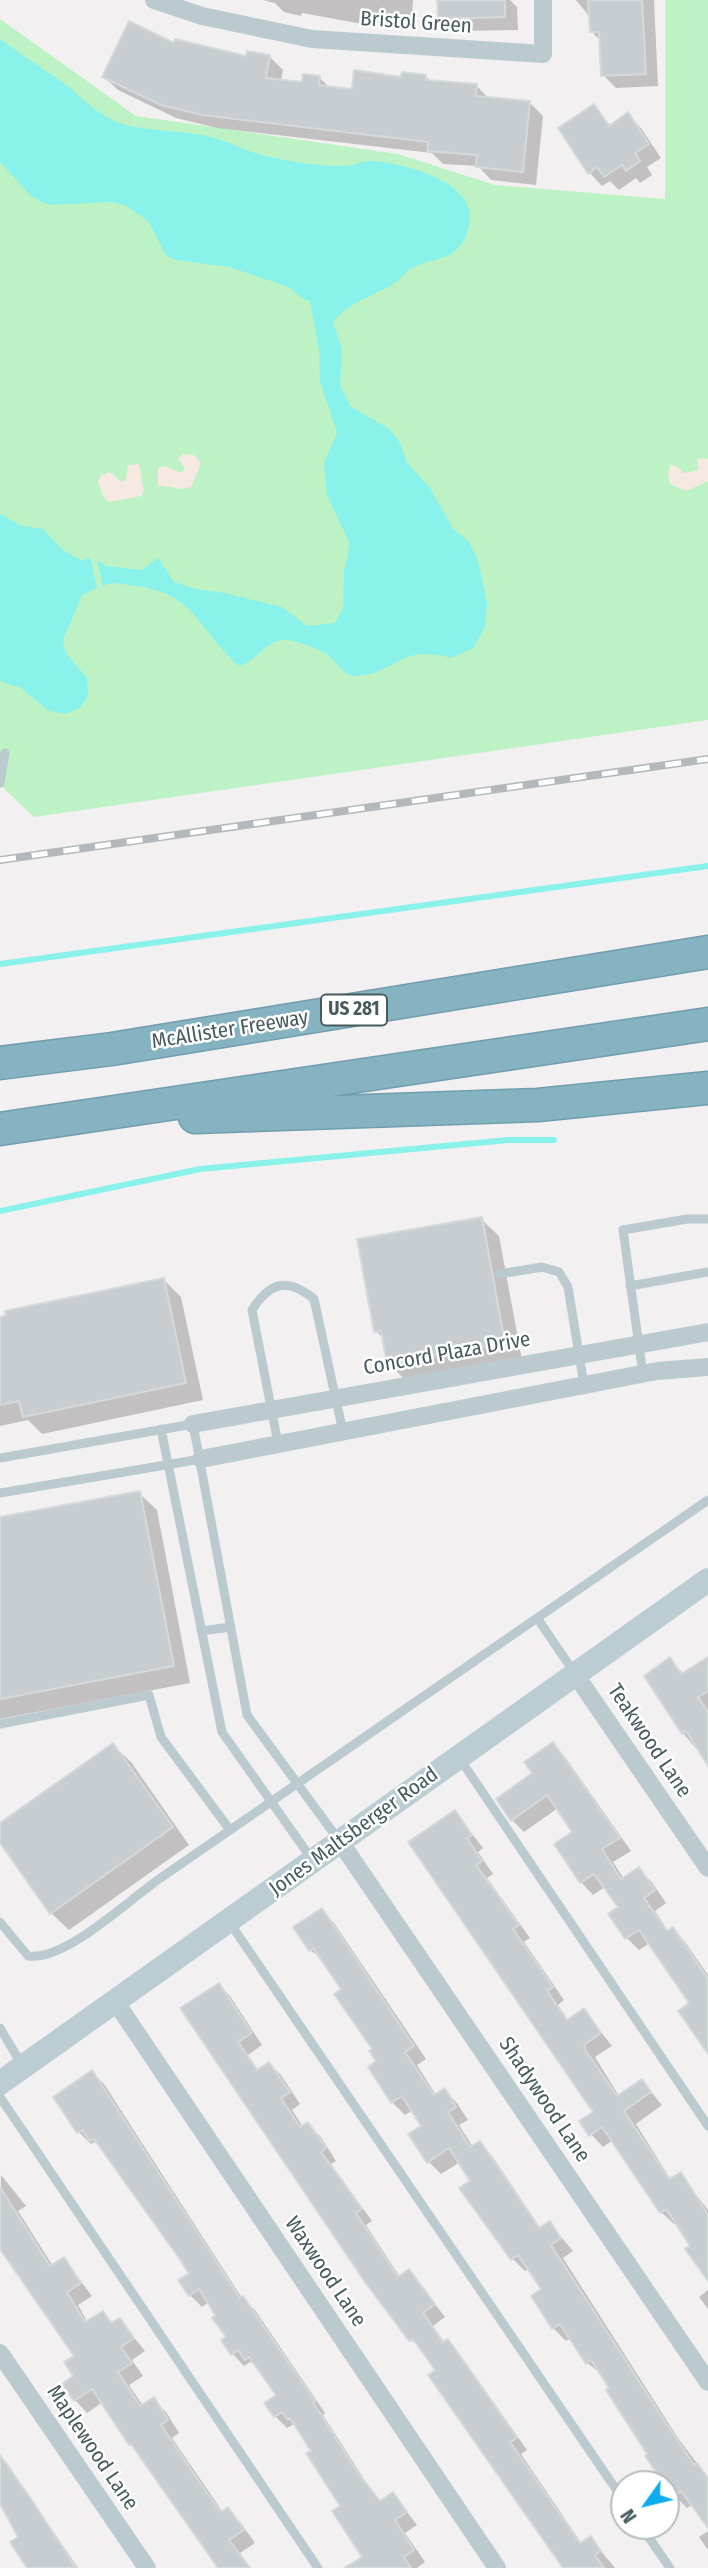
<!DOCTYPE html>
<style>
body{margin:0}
#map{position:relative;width:708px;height:2568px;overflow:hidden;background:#f3f0f1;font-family:"Fira Sans Condensed",sans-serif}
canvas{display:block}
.north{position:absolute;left:610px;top:2470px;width:70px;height:70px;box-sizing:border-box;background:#fff;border:2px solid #b5bdbf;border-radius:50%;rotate:236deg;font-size:19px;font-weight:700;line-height:28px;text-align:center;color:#475a5f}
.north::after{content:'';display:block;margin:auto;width:24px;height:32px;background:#0eadef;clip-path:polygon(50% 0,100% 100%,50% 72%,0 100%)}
</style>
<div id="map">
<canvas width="708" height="2568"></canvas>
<div class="north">N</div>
</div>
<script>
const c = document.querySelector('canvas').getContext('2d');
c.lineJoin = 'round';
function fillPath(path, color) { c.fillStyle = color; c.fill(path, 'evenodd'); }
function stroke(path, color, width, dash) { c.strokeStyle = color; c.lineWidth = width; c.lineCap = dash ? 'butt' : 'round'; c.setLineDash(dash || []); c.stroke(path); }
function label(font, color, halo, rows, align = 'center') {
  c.font = font + ' "Fira Sans Condensed",sans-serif'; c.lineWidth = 5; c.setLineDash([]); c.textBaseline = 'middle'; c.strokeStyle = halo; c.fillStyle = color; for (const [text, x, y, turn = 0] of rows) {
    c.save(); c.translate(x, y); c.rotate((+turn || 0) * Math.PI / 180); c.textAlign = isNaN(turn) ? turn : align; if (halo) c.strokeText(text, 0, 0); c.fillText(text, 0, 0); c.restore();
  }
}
const green = new Path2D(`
 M665 0H708V720L34 817 0 785V19L136 116 398 154 495 185 665 199Z`);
const sand = new Path2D(`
 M183 454 194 455 201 463 191 487 182 489 158 485V468L165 466 181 473 185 469 178 458Z
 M701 458 708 459V481L686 491 670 484 668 474 670 466 674 465 684 473 698 470 697 459Z
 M139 464 144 491 141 496 109 502 104 498 98 482 101 475 110 472 122 482 126 480 128 465Z`);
const water = new Path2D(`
 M0 39C17 52 35 63 52 75 78 91 95 117 126 125 155 132 186 130 215 138 235 144 254 155 275 158 296 162 321 167 343 166 353 166 364 160 374 161 410 165 493 185 464 240 451 263 430 257 410 269 404 273 400 280 395 283 374 296 349 302 333 322L342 350 340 385 350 406 389 429 400 443 407 463 430 488 453 529 468 541 477 558 487 602 485 627 473 648 451 658C399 644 400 671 359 676 343 678 337 660 325 653 313 647 297 640 284 640 266 640 256 662 239 666 196 628 196 591 129 585 119 584 113 581 103 586L97 560 106 566 142 570 158 558 174 582 196 589 224 593 282 607 307 626 335 623 343 608 344 571 350 544 327 495 324 463 337 433 320 381 319 350 310 301 303 299 289 287 229 267 175 260 165 254 149 222 125 205 111 202 52 205 41 202 30 195 0 162Z
 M0 514 22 526 43 529 63 550 82 561 90 557 97 588 82 595 63 640 65 652 87 678 88 696 80 708 65 714 49 711 21 688 0 681Z`);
const shadow = new Path2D(`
 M263 0H413L412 15 396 14 394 24 357 23 302 13 301 16 284 12 275 3Z
 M439 0H510L517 7 518 30 453 31 440 18Z
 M576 0H654L658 86 616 88 603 75 601 41 592 32 589 16Z
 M175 46 247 59 269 56 283 70 281 82 304 84 319 77 330 88 353 91 426 76 431 82 476 85 489 99 530 103 543 116 536 185 491 180 478 166 443 164 432 153 217 128 176 118 118 90 104 77Z
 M594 106 611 126 628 115 641 128 661 158 647 167 652 175 640 183 636 178 619 190 610 181 602 186 589 172Z
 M481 1219 499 1236 522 1360 406 1381 388 1363 384 1339 376 1331Z
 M164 1280 181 1297 203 1400 42 1434 28 1420 0 1426V1318Z
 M139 1493 157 1510 190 1683 0 1719V1519Z
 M708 1659V1763L683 1733 670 1660 684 1674Z
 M113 1745 131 1762 189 1845 69 1930 51 1913 0 1840V1825Z
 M552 1745 565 1757 631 1851 613 1862 624 1879 638 1869 651 1881 666 1903 655 1911 669 1932 673 1929 685 1942 708 1975V2051L691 2004 650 1943 639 1950 627 1938 610 1915 620 1908 605 1887 593 1895 581 1882 557 1845 575 1833 558 1808 524 1832 512 1820Z
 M455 1812 483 1848 478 1852 493 1874 487 1878 530 1938 524 1942 564 2000 558 2005 569 2021 584 2011 612 2046 595 2057 619 2096 642 2081 662 2105 636 2124 671 2180 680 2174 708 2210V2278L677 2222 674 2224 661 2212 613 2140 603 2147 591 2134 595 2112 410 1842Z
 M322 1911 334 1923 426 2059 417 2065 436 2095 444 2090 457 2103 468 2120 459 2125 473 2147 480 2143 492 2156 541 2229 549 2223 573 2251 563 2258 678 2438 708 2478V2525L693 2504 687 2508 674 2495 602 2374 587 2363 571 2338 566 2341 553 2328 543 2290 530 2269 525 2271 513 2259 460 2162 441 2174 428 2161 423 2126 413 2110 405 2115 392 2102 374 2050 343 1990 325 1961 310 1950Z
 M219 1985 230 1996 262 2045 248 2055 259 2071 269 2064 281 2075 300 2104 292 2110 303 2127 308 2124 320 2136 336 2161 331 2164 372 2221 366 2225 400 2277 409 2271 445 2317 433 2326 445 2343 448 2341 459 2353 527 2450 521 2454 582 2544 590 2538 615 2568H565L438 2370 424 2350 411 2340 367 2281 183 2009Z
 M92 2072 104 2084 242 2298 255 2310 325 2413 323 2415 369 2487 381 2502 393 2494 417 2525 405 2533 425 2562 417 2568H366L342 2506 313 2451 294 2424 287 2428 275 2416 278 2395 260 2369 250 2362 244 2366 233 2354 209 2302 202 2307 190 2295 191 2274 105 2151 94 2142 91 2144 79 2132 55 2097Z
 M1 2175 26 2206 18 2211 53 2266 64 2259 92 2296 78 2305 88 2323 103 2313 114 2324 120 2320 145 2351 132 2360 143 2376 129 2385 143 2406 154 2400 166 2412 179 2433 172 2438 218 2505 223 2513 228 2509 240 2522 255 2543 240 2553 251 2568H220L103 2402 87 2413 75 2400 76 2356 0 2244Z
 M708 2290V2309L699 2297Z
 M0 2456 7 2463 78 2568H29L20 2537 0 2502Z
 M708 2531V2550L699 2537Z`);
const stream = new Path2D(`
 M0 964 708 866
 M0 1211 200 1169 508 1140H554`);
const building = new Path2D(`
 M437 0H505V17L438 19Z
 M588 0H642L646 74 601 76 599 32H590Z
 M129 21 174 43 175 39 246 56 247 51 270 55 266 78 302 82 303 74 320 76 319 85 352 89 354 70 401 77 402 72 426 75V80L477 84 476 96 530 101 523 172 476 167 477 155 427 151 428 142 202 115 161 105 102 77Z
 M594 104 609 126 628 112 649 144 635 153 640 161 626 171 622 165 604 177 597 167 588 174 558 128Z
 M482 1217 505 1343 387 1364 381 1331 374 1332 357 1239Z
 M164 1278 186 1383 23 1417 19 1401 0 1405V1317L6 1315 5 1311Z
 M140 1491 174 1666 0 1699V1517Z
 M670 1657 681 1674 708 1657V1691L698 1697 708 1712V1766L686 1731 682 1734 644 1676Z
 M553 1742 620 1838 602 1849 621 1879 639 1867 655 1890 644 1898 667 1931 673 1927 708 1979V2054L678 2011 689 2003 639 1930 625 1939 608 1914 618 1907 594 1874 580 1883 554 1844 572 1832 547 1795 511 1821 496 1799 532 1773 524 1762Z
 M113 1743 173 1827 50 1914 0 1843V1823Z
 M455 1810 472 1835 467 1838 482 1861 476 1865 519 1925 513 1929 553 1987 547 1991 567 2020 584 2008 601 2033 584 2045 586 2051 617 2096 642 2079 651 2092 624 2111 669 2179 681 2172 708 2215V2281L685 2249 690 2246 666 2209 660 2213 602 2127 589 2136 579 2121 593 2112 408 1842Z
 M322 1908 414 2046 405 2052 434 2095 445 2088 456 2107 448 2112 470 2147 480 2141 539 2228 550 2221 561 2238 551 2245 666 2423 694 2465 697 2463 708 2478V2528L681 2491 673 2497 645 2456 647 2454 606 2390 609 2388 591 2360 586 2364 560 2324 552 2329 531 2296 541 2289 518 2255 511 2260 459 2188 470 2181 449 2148 427 2163 408 2134 421 2126 402 2096 391 2103 368 2067 376 2061 369 2051 372 2049 334 1994 341 1989 313 1948 309 1951 293 1927Z
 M219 1983 252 2033 238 2042 257 2070 269 2062 290 2092 281 2098 300 2127 308 2122 326 2148 321 2152 362 2209 356 2213 398 2277 409 2269 435 2304 423 2313 443 2342 448 2339 517 2438 510 2442 580 2543 591 2536 601 2551 595 2555 604 2568H563L428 2375 435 2370 413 2339 409 2341 365 2282 180 2008Z
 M92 2070 240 2298 243 2296 315 2401 313 2402 358 2473 380 2501 393 2492 407 2512 395 2520 414 2550 404 2557 411 2568H344L362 2557 332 2511 340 2506 306 2453 311 2451 290 2418 288 2420 282 2412 274 2417 264 2403 276 2395 249 2357 245 2360 238 2350 231 2355 221 2340 226 2337 212 2318 215 2315 199 2289 189 2296 178 2280 189 2274 179 2258 94 2139 90 2141 82 2130 77 2133 53 2097Z
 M0 2187 50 2266 64 2257 81 2283 67 2292 85 2322 103 2311 111 2323 120 2318 134 2338 121 2347 132 2363 118 2372 140 2406 154 2397 168 2420 161 2425 205 2490 221 2512 228 2507 244 2530 229 2540 250 2568H218L131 2444 129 2445 92 2389 74 2401 62 2384 73 2376 64 2362 74 2356 0 2249Z
 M0 2455 31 2499 76 2568H27L10 2542 18 2537 0 2504Z`);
const service = new Path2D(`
 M0 783 5 753
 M500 1274 542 1267 559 1272 568 1287 584 1385
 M630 1286 708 1272
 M643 1375 623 1230 687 1219H708
 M161 1429 222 1732 311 1858
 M278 1443 252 1310C270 1282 287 1277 314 1299L343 1432
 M0 1458 193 1424 247 1715 338 1839
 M0 1493 201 1459
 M537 1618 574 1672
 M201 1631 231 1627
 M0 1724 149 1695 161 1737 230 1830
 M460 1759 708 2126
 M0 1922 28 1956C66 1961 128 1900 162 1877 344 1752 526 1626 708 1500
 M230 1923 624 2501
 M0 2028 22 2065
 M0 2097 318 2568
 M641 2526 670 2568`);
const minor = new Path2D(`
 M154 0 202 16 312 39 543 54V0
 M193 1424 708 1332
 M201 1459 657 1371 708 1367
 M575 1674 708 1868
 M341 1843 708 2382
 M115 2001 497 2568
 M0 2353 147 2568`);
const secondary = new Path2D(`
 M0 2083 708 1580`);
const motorway = new Path2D(`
 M0 1063 112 1049 708 952
 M195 1117 538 1105 708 1088
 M0 1129 708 1024`);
const rail = new Path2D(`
 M0 860 708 759`);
const shields = [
 [354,1010,66]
];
const shieldNames = [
 ["US 281",354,1010]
];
const streetNames = [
 ["Bristol Green",416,23,4],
 ["McAllister Freeway",230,1030,-9],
 ["Concord Plaza Drive",447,1354,-10],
 ["Teakwood Lane",649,1741,56],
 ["Jones Maltsberger Road",354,1832,-36],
 ["Shadywood Lane",544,2100,56],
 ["Waxwood Lane",325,2272,56],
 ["Maplewood Lane",92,2448,56]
];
fillPath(green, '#bdf2c4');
fillPath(sand, '#f5e9e1');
fillPath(water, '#88f2eb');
fillPath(shadow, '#0003');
stroke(stream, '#88f2eb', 6);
fillPath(building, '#c7cdd0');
stroke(building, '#d4d9dc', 2);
stroke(motorway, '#719eae', 35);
stroke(service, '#bbcace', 9);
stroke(minor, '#bbcace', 18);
stroke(secondary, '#bbcdd3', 24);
stroke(motorway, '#86b3c2', 32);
stroke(rail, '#b2b8bb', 8);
stroke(rail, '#fff', 5, [16]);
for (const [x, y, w] of shields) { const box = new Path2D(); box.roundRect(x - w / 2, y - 15.5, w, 31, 5); c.fillStyle = '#fff'; c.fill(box); stroke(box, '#475a5f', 2); }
label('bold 19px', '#475a5f', null, shieldNames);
label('21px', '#475a5f', '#fff', streetNames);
</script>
